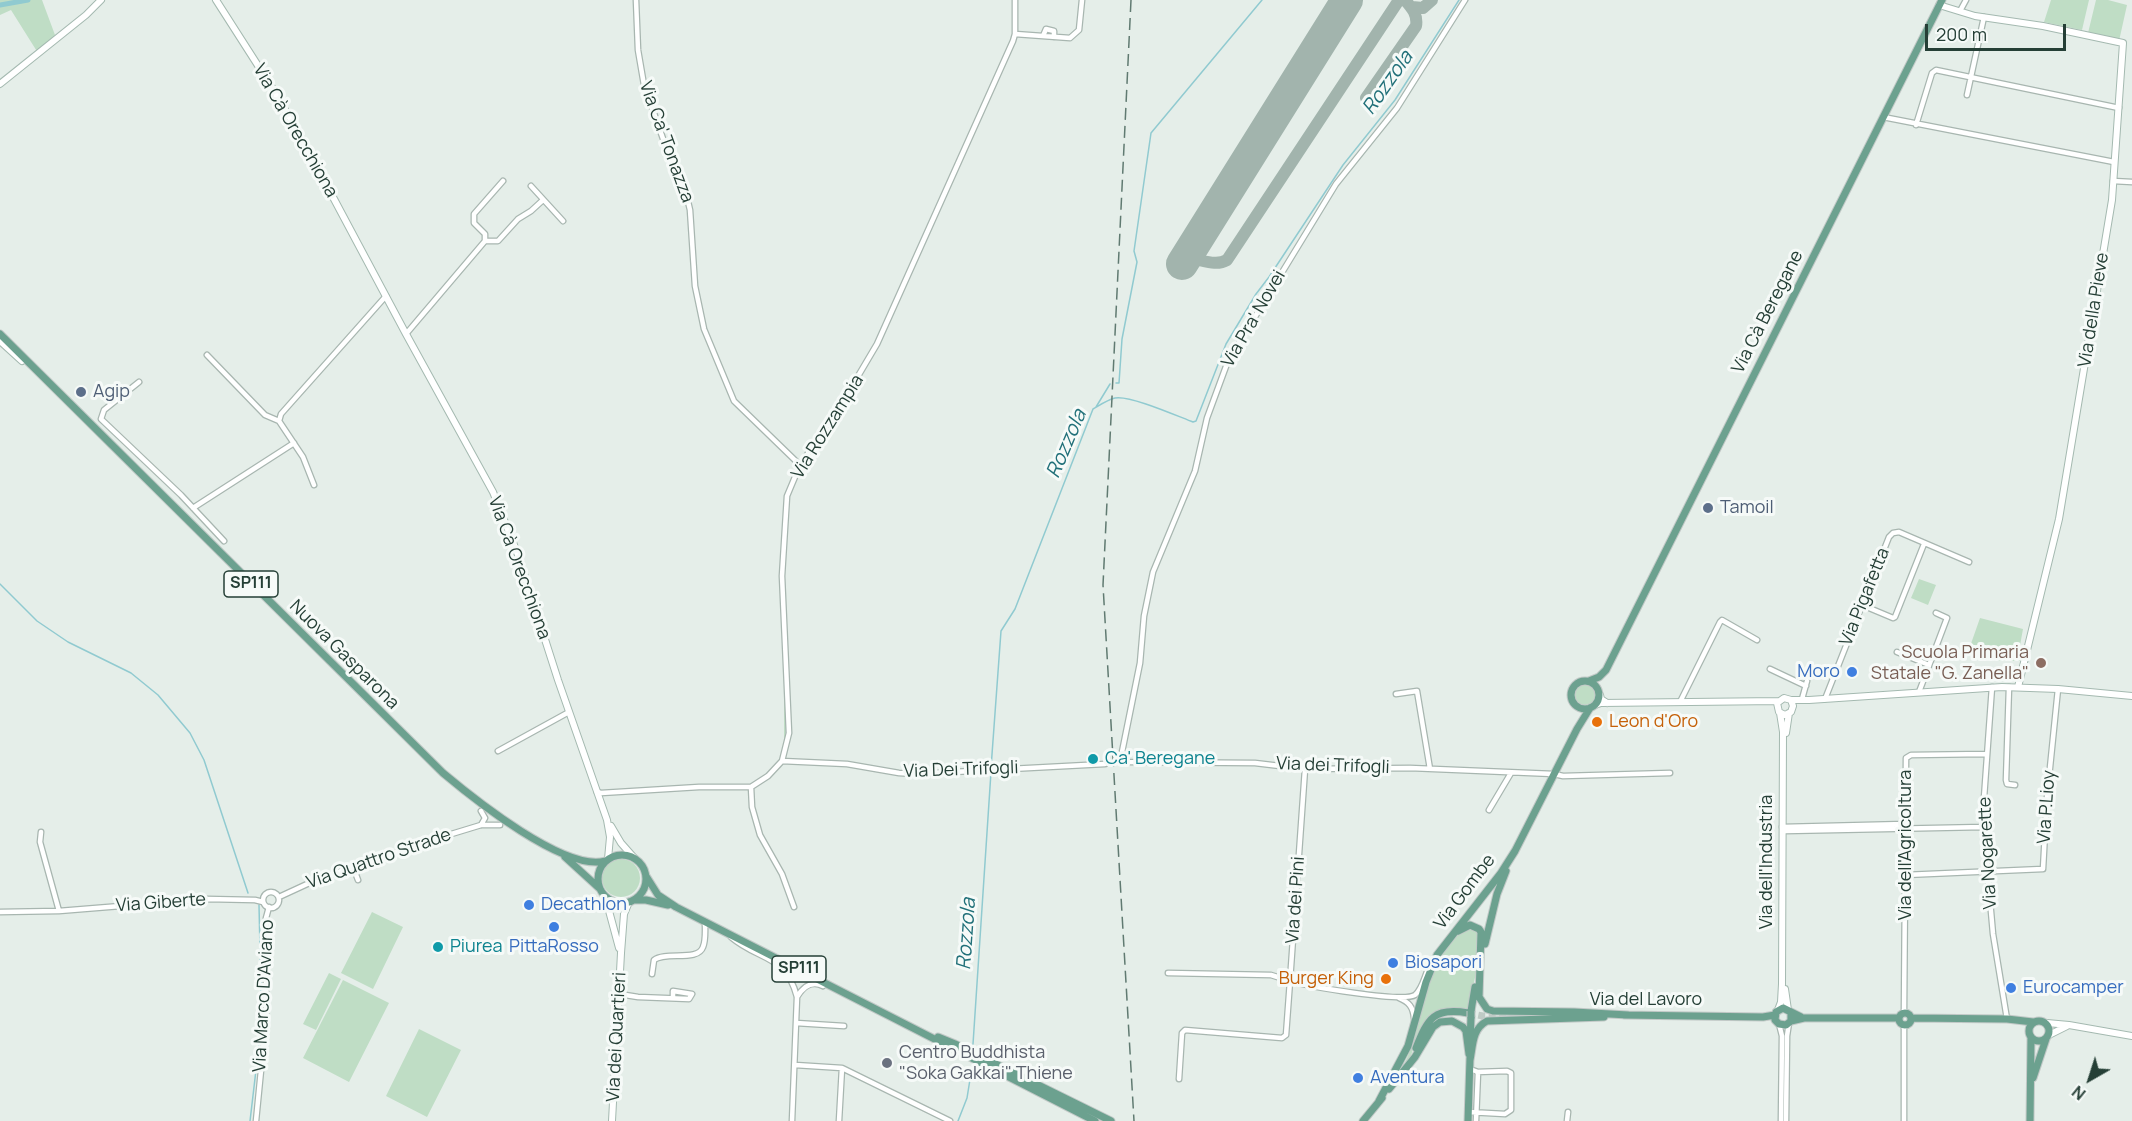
<!DOCTYPE html>
<meta charset="utf-8">
<style>
body{margin:0}
#map{position:relative;width:2132px;height:1121px;overflow:hidden;background:#e5eee9;font-family:Manrope,sans-serif}
canvas{display:block}
.north{position:absolute;left:2060px;top:1049px;width:60px;height:60px;-webkit-text-stroke:4px #f6faf8;paint-order:stroke;rotate:219deg;font-size:16px;font-weight:700;line-height:24px;text-align:center;color:#253f36}
.north::after{content:'';display:block;margin:auto;width:21px;height:27px;background:#253f36;clip-path:polygon(50% 0,100% 100%,50% 72%,0 100%)}
.scale{position:absolute;left:1925px;top:24px;width:141px;height:27px;box-sizing:border-box;border:3px solid #253f36;border-top:0;padding-left:8px;font-size:18px;line-height:21px;white-space:nowrap;color:#253f36;-webkit-text-stroke:4px #f6faf8;paint-order:stroke}
</style>
<div id="map">
<canvas width="2132" height="1121"></canvas>
<div class="north">N</div>
<div class="scale">200 m</div>
</div>
<script>
const c = document.querySelector('canvas').getContext('2d');
c.lineJoin = 'round';
function fillPath(path, color) { c.fillStyle = color; c.fill(path, 'evenodd'); }
function stroke(path, color, width, dash) { c.strokeStyle = color; c.lineWidth = width; c.lineCap = dash ? 'butt' : 'round'; c.setLineDash(dash || []); c.stroke(path); }
function label(font, color, halo, rows, align = 'center') {
  c.font = font + ' Manrope,sans-serif'; c.lineWidth = 6; c.setLineDash([]); c.textBaseline = 'middle'; c.strokeStyle = halo; c.fillStyle = color; for (const [text, x, y, turn = 0] of rows) {
    c.save(); c.translate(x, y); c.rotate((+turn || 0) * Math.PI / 180); c.textAlign = isNaN(turn) ? turn : align; if (halo) c.strokeText(text, 0, 0); c.fillText(text, 0, 0); c.restore();
  }
}
const green = new Path2D(`
 M0 0H42L55 35 38 53 11 10 0 15Z
 M2051 0H2089L2082 30 2044 22Z
 M2096 0H2108L2127 5 2119 41 2088 33Z
 M1919 579 1936 585 1928 605 1911 598Z
 M1980 618 2023 629 2019 651 2022 653 2020 661H1999L1967 655Z
 M784 655 787 726 784 745Z
 M1575 695a10 10 0 1 1 20 0a10 10 0 1 1-20 0Z
 M602 878a19 19 0 1 1 38 0a19 19 0 1 1-38 0Z
 M372 912 403 927 373 989 341 973Z
 M1467 928 1478 931 1477 968 1468 1011H1441L1415 1042 1409 1063 1395 1079C1401 1070 1407 1060 1410 1050 1424 1011 1426 949 1467 928Z
 M329 973 341 979 316 1030 303 1024Z
 M343 980 389 1003 349 1082 303 1058Z
 M419 1029 461 1050 427 1117 386 1096Z`);
const stream = new Path2D(`
 M1116 383H1119L1122 339 1137 262 1134 251 1151 133 1262 0
 M1096 407 1110 384
 M0 584 37 621 68 642 131 673 158 695 190 733 204 760 248 893
 M991 768 1001 631 1015 609 1093 409C1100 405 1107 400 1115 398 1130 395 1177 416 1193 422L1196 421 1226 344 1256 294 1269 277 1343 165 1395 100 1459 0
 M973 1044 991 772
 M250 1121 260 1036 261 993 259 905
 M958 1121 967 1098 972 1067`);
const canal = new Path2D(`
 M0 5 28 0`);
const taxiway = new Path2D(`
 M1412 7 1423 8 1432 0
 M1366 98 1416 26C1418 15 1412 8 1405 0
 M1190 252 1194 259C1205 261 1217 266 1227 260L1399 0`);
const runway = new Path2D(`
 M1182 264 1347 0`);
const primaryTunnel = new Path2D(`
 M1468 1013 1483 1016H1528`);
const street = new Path2D(`
 M636 0 638 50 644 85 667 150 686 193 690 210 695 286 704 329 734 401 800 465
 M1465 0 1397 108 1336 184 1228 361 1207 418 1195 471 1153 572 1144 616 1140 663 1121 757 1123 761 1128 762 1255 763 1305 769 1410 768 1554 774 1563 776 1670 773
 M1960 11 1966 0
 M1015 34 1070 38 1079 30 1082 0
 M1043 36 1046 29 1054 31V37
 M1967 95 1984 17
 M1883 117 2114 162
 M1916 125 1932 73 1936 70 2119 108
 M2113 181 2132 182
 M531 186 563 221
 M485 241V234L474 223V214L503 181
 M406 334 485 241H498L518 219 531 211 543 200
 M207 355 265 415 279 421
 M139 382 104 410 101 419 181 495 224 541
 M314 485 303 457 279 421 281 414 386 296
 M193 508 294 443
 M1862 605 1893 618 1895 617 1924 544
 M1897 652 1929 665
 M1770 669 1806 686
 M1992 687 1984 798 1985 844 1993 934 2007 1019
 M2009 687 2006 780 2007 784 2015 785
 M1919 692 1947 618 1936 613
 M1396 694 1417 691 1430 769
 M1802 699 1807 681
 M1825 699 1889 537 1893 533 1899 532 1969 562
 M1680 702 1720 622 1722 620 1757 640
 M498 751 569 712
 M782 761 847 764 899 773 915 774 1105 764
 M751 787 752 807 760 835 782 874 794 907
 M597 792 601 793 699 787H751L768 776 782 761 789 733 782 576 787 496 800 465 838 410 877 344 1013 41 1015 34V0
 M1489 810 1511 773
 M481 811 485 818 481 825
 M1782 827 1905 824
 M1785 831 1984 827
 M41 832 40 842 59 911
 M353 867 358 880
 M1905 875 2043 869 2047 797 2058 689
 M263 900a8 8 0 1 1 16 0a8 8 0 1 1-16 0Z
 M279 897 318 879 435 839 481 825H500
 M0 912 59 911 207 899 255 900 263 902
 M731 937C759 961 786 954 797 997L792 1121
 M1168 973 1271 975 1290 981 1305 769
 M652 974 654 960C666 951 698 962 703 947 706 940 705 930 705 922
 M619 994 638 997 689 999 692 994 673 991V998
 M797 997C803 987 811 980 823 986
 M1399 998C1409 1002 1413 1007 1414 1018
 M1904 1013 1906 758 1911 755 1986 754
 M796 1023 844 1026
 M1779 1024 1782 1036 1781 1121
 M1904 1025V1121
 M795 1065 842 1068 950 1121
 M1470 1069 1478 1072 1476 1121
 M1179 1079 1182 1033 1185 1030 1282 1038 1286 1035 1290 981C1307 986 1403 1003 1415 995 1424 988 1425 971 1432 962
 M1468 1112 1505 1114 1511 1110V1073L1507 1071 1477 1072
 M256 1121 266 1020V918L269 907
 M839 1121 842 1068
 M1567 1121 1568 1112
 M1786 1121 1787 1036 1789 1023`);
const secondary = new Path2D(`
 M216 0 273 89 302 139 406 334 493 492 518 555 558 680 607 820 610 837 608 859
 M1939 5 1975 16 2043 26 2123 43 2112 200 2059 519 2018 687
 M0 84 86 15 101 0
 M0 341 22 361
 M1600 695 1601 699 1607 703
 M1791 700 1793 706 1791 712 1785 715 1779 712 1777 703 1784 698 1791 700H1809L2002 687 2058 689 2132 696
 M1595 705 1601 703 1779 701
 M1786 733 1789 713
 M611 826 621 843 636 860
 M605 896 619 948
 M1785 989 1788 1010
 M1778 1010 1781 1002 1782 984 1783 732 1780 713
 M2047 1023 2069 1025 2132 1036
 M2049 1035 2067 1026
 M612 1121 621 953 624 914 629 902`);
const primary = new Path2D(`
 M0 334 443 773C474 799 565 872 605 861
 M1571 695a14 14 0 1 1 28 0a14 14 0 1 1-28 0Z
 M1589 681 1599 677 1606 670 1942 0
 M598 879a24 24 0 1 1 48 0a24 24 0 1 1-48 0Z
 M565 857 599 888
 M646 876 658 895 676 907 1095 1121
 M634 900H646L668 905
 M1458 931 1470 925 1479 929 1481 932 1479 997 1487 1009 1493 1011 1574 1012 1628 1015
 M1485 944 1497 894 1506 871
 M1471 1011 1475 987
 M1899 1019a6 6 0 1 1 12 0a6 6 0 1 1-12 0Z
 M1791 1014V1021L1786 1025 1779 1024 1775 1020 1776 1012 1783 1008 1801 1017
 M1624 1015 1763 1017 1775 1015
 M1911 1018 2007 1019 2033 1022
 M2029 1031a10 10 0 1 1 20 0a10 10 0 1 1-20 0Z
 M1791 1021 1804 1018H1899
 M938 1037 955 1044 1111 1121
 M1470 1041 1471 1017
 M1416 1048C1428 1018 1434 1007 1468 1013
 M1470 1060C1473 1045 1472 1029 1487 1021L1604 1017
 M2033 1078 2046 1039
 M1389 1089 1415 1057 1433 1027 1440 1022 1452 1021 1463 1027 1466 1031 1469 1054
 M1379 1101 1408 1046 1426 982 1437 955 1501 873 1515 851 1577 729 1590 708
 M1363 1121 1382 1098
 M1468 1121 1470 1058
 M2030 1121 2031 1037`);
const rail = new Path2D(`
 M1131 0 1103 585 1134 1121`);
const primaryBridge = new Path2D(`
 M1471 1017V1011`);
const markers = [
 [81,392,6,"#5c6f8a"],
 [1708,508,6,"#5c6f8a"],
 [2041,663,6,"#8d6e63"],
 [1852,672,6,"#3f7fe0"],
 [1597,722,6,"#e8710a"],
 [1093,759,6,"#0f9aa8"],
 [529,905,6,"#3f7fe0"],
 [554,927,6,"#3f7fe0"],
 [438,947,6,"#0f9aa8"],
 [1393,963,6,"#3f7fe0"],
 [1386,979,6,"#e8710a"],
 [2011,988,6,"#3f7fe0"],
 [887,1063,6,"#6b7280"],
 [1358,1078,6,"#3f7fe0"]
];
const shields = [
 [251,584,54],
 [799,969,54]
];
const shieldNames = [
 ["SP111",251,584],
 ["SP111",799,969]
];
const streetNames = [
 ["Via Cà Orecchiona",295,131,60],
 ["Via Ca' Tonazza",666,142,70],
 ["Via della Pieve",2094,310,-81],
 ["Via Cà Beregane",1768,312,-63],
 ["Via Pra' Novei",1254,319,-60],
 ["Via Rozzampia",828,427,-58],
 ["Via Cà Orecchiona",519,568,70],
 ["Via Pigafetta",1865,597,-68],
 ["Nuova Gasparona",344,655,45],
 ["Via dei Trifogli",1333,766,2],
 ["Via Dei Trifogli",961,770,-2],
 ["Via P.Lioy",2047,807,-86],
 ["Via dell'Agricoltura",1906,845,-90],
 ["Via Nogarette",1988,853,-93],
 ["Via Quattro Strade",379,859,-19],
 ["Via dell'Industria",1767,862,-90],
 ["Via Gombe",1465,892,-53],
 ["Via dei Pini",1296,900,-86],
 ["Via Giberte",161,903,-4],
 ["Via Marco D'Aviano",264,996,-87],
 ["Via del Lavoro",1646,1000],
 ["Via dei Quartieri",617,1037,-87]
];
const serviceNames = [
 ["Agip",93,392],
 ["Tamoil",1720,508]
];
const educationNames = [
 ["Scuola Primaria",2029,653],
 ["Statale \"G. Zanella\"",2029,674]
];
const shopNames = [
 ["Moro",1840,672,"right"],
 ["Decathlon",541,905],
 ["PittaRosso",554,947,"center"],
 ["Biosapori",1405,963],
 ["Eurocamper",2023,988],
 ["Aventura",1370,1078]
];
const foodNames = [
 ["Leon d'Oro",1609,722],
 ["Burger King",1374,979,"right"]
];
const cultureNames = [
 ["Ca' Beregane",1105,759],
 ["Piurea",450,947]
];
const worshipNames = [
 ["Centro Buddhista",899,1053],
 ["\"Soka Gakkai\" Thiene",899,1074]
];
const waterNames = [
 ["Rozzola",1388,83,-55],
 ["Rozzola",1067,444,-67],
 ["Rozzola",967,934,-86]
];
fillPath(green, '#bfddc5');
stroke(stream, '#90cad0', 1.5);
stroke(canal, '#90cad0', 5);
stroke(taxiway, '#a2b4ad', 12);
stroke(runway, '#a2b4ad', 32);
stroke(primaryTunnel, '#bfcbc5', 7, [7, 3.5]);
stroke(street, '#a8b6b0', 7);
stroke(secondary, '#a4b9b0', 8);
stroke(primary, '#c2c9c7', 9);
stroke(street, '#fff', 4.5);
stroke(secondary, '#fff', 6);
stroke(primary, '#6ca18f', 7);
stroke(rail, '#607a71', 1.5, [12, 6]);
stroke(primaryBridge, '#c2c9c7', 9, []);
stroke(primaryBridge, '#6ca18f', 7);
for (const [x, y, r, color] of markers) { const dot = new Path2D(); dot.arc(x, y, r, 0, 2 * Math.PI); c.fillStyle = color; c.fill(dot); stroke(dot, '#f6faf8', 2); }
for (const [x, y, w] of shields) { const box = new Path2D(); box.roundRect(x - w / 2, y - 13, w, 26, 4.5); c.fillStyle = '#f6faf8'; c.fill(box); stroke(box, '#253f36', 1.5); }
label('bold 16px', '#253f36', null, shieldNames);
label('18px', '#253f36', '#f6faf8', streetNames);
label('18px', '#4e5e75', '#f6faf8', serviceNames, 'left');
label('18px', '#785e54', '#f6faf8', educationNames, 'right');
label('18px', '#366cbe', '#f6faf8', shopNames, 'left');
label('18px', '#c56008', '#f6faf8', foodNames, 'left');
label('18px', '#0d838f', '#f6faf8', cultureNames, 'left');
label('18px', '#5b616d', '#f6faf8', worshipNames, 'left');
label('italic 20px', '#217079', '#f6faf8', waterNames);
</script>
